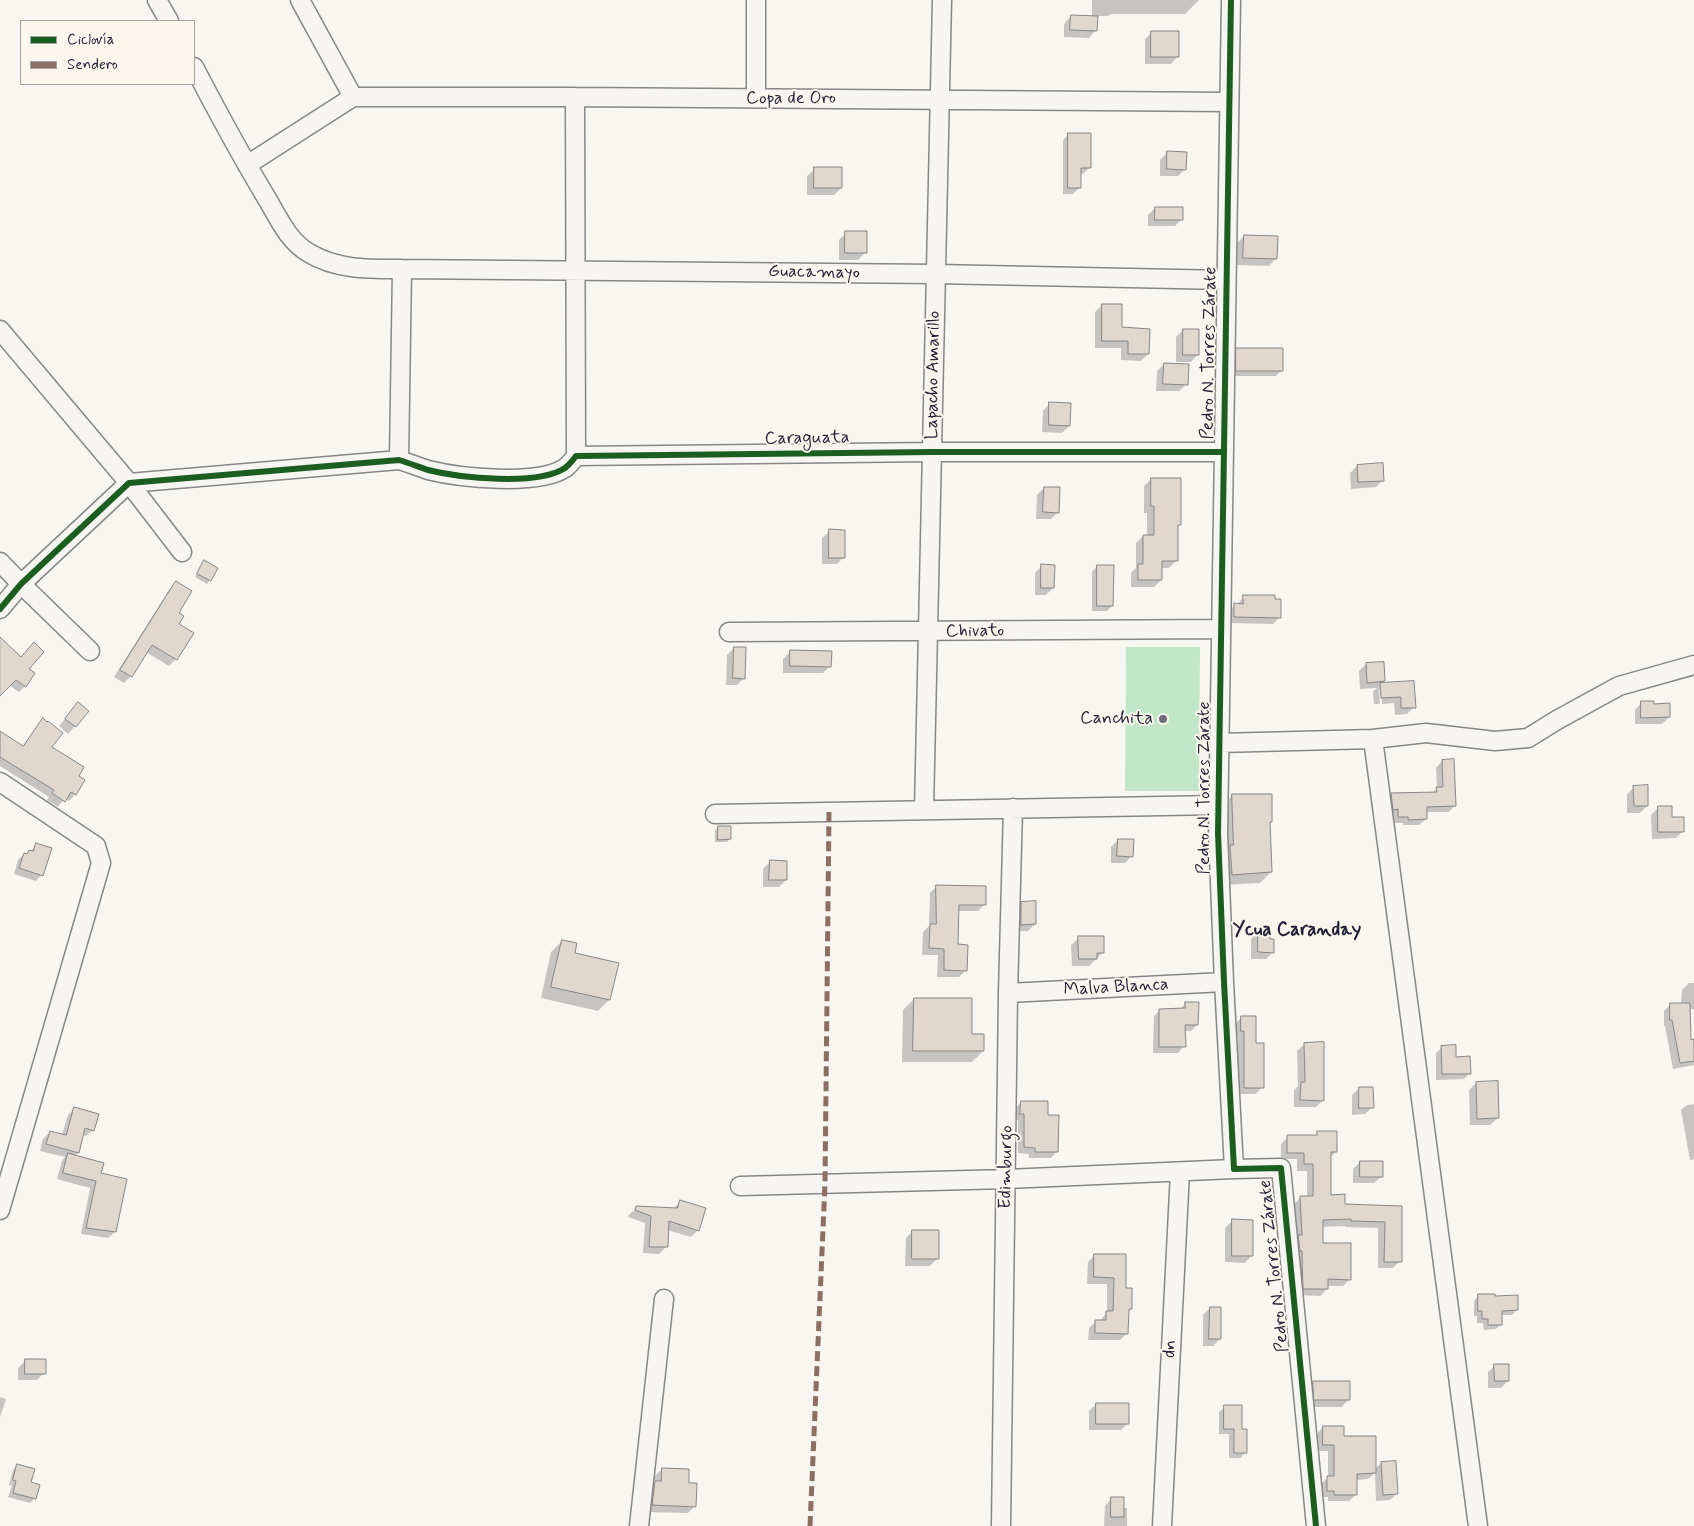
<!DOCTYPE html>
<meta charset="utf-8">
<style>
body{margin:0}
#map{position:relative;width:1694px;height:1526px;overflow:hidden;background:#f8f6f0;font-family:Mynerve,sans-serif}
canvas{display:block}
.legend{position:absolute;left:20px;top:20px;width:175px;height:65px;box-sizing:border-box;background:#fbf7ec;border:1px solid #a4a2a5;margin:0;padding:6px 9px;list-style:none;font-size:15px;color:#22223b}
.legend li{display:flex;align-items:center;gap:10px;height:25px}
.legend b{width:25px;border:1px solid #a4a2a5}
</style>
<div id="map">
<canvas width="1694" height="1526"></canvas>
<ul class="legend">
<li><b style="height:6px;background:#1b5e20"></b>Ciclovía</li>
<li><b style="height:6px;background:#8d6e63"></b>Sendero</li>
</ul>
</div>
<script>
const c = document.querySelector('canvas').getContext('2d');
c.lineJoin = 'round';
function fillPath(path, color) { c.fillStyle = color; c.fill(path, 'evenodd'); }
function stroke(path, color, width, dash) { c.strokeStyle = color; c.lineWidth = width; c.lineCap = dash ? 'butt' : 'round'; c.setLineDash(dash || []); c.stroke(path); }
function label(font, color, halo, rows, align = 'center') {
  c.font = font + ' Mynerve,sans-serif'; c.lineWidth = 4; c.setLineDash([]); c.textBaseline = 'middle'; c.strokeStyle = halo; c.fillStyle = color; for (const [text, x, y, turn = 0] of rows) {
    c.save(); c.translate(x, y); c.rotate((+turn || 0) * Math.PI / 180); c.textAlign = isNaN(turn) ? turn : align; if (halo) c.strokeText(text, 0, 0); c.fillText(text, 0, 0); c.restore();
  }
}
const green = new Path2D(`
 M1126 647H1200L1199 791H1125Z`);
const shadow = new Path2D(`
 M1092 0H1199L1185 14H1111L1108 16H1097L1096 30 1089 38 1064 37V24L1071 16 1092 17Z
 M1152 32 1178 56 1171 64H1145V39Z
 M1069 134 1089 168 1083 174H1080V187L1073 194H1063V140Z
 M1167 153 1185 169 1178 176H1160V160Z
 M815 169 841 188 834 195H807V176Z
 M1155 208 1182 219 1175 226H1148V215Z
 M846 233 865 253 858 260H839V240Z
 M1244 236 1276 258 1269 266 1237 265V243Z
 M1102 305 1121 328 1148 354 1141 361 1121 360V348H1095V312Z
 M1183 330 1198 354 1191 362H1176V337Z
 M1237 349 1282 370 1276 376H1231V355Z
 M1164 364 1187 384 1179 391H1156L1157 371Z
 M1050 403 1069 426 1062 433 1042 432 1043 411Z
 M1357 466 1383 480 1376 487 1351 489 1350 473Z
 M1151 479 1179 524 1176 527V561L1169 568H1161V580L1154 587H1131V573L1136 568V543L1143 536H1147V513H1144V486Z
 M1044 488 1058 512 1051 519H1036L1037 495Z
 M830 531 844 557 837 564H822V538Z
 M204 562 210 580 207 584 195 577Z
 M1042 566 1053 588 1046 595H1035V573Z
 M1097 566 1112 606 1107 611H1092V572Z
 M176 582 177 624 176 659 169 666 146 652 131 676 124 683 114 677 169 590Z
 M1244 596 1280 617 1273 624 1228 623V611L1235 605H1237Z
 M734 648 744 678 737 685H726L727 655Z
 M790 652 830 666 823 673H783V659Z
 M1366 664 1384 681 1381 684 1413 683 1414 707 1407 714 1395 715 1394 703 1382 704 1381 689H1379L1380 704H1374L1373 691 1377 688 1360 689 1359 671Z
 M0 667 27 669 25 686 19 692 9 685 0 694Z
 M1642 702 1653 705 1669 717 1662 724H1635V710Z
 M78 704 75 726 68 734 59 726Z
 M43 720 50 747 77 776 84 780 75 794 69 801 65 798 58 807 47 800 49 797 0 766V733L22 747Z
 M1442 761 1455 805 1449 812H1425L1426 819 1419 825H1403V823H1392L1385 801 1391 794H1432L1437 788 1436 768Z
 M1634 787 1647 806 1640 813H1627V794Z
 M1233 795 1271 822 1269 824 1271 872 1260 883 1221 885 1222 806Z
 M1658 808 1683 831 1676 838 1652 839 1651 815Z
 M719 827 730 839 727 842H715V831Z
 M1118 840 1132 856 1125 863H1111V847Z
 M37 844 41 875 36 881 14 874 18 860 24 854 30 852Z
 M770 862 786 880 779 887H763V869Z
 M937 886 985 904 978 911H958L956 945 966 970 959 977H937L938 955H922L923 932 929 926 930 893Z
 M1022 903 1035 924 1028 931H1014V910Z
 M1258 932 1273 952 1266 959H1251V939Z
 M1079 938 1103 952 1089 966H1072L1071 945Z
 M562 941 609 1000 598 1011 541 998 551 952Z
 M1689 983H1694V1009H1689L1690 1041H1694V1065L1673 1069 1665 1026H1664V1011L1670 1005 1681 1004 1682 990Z
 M914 999 971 1035 983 1051 972 1062H902L903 1010Z
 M1186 1003 1197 1025 1191 1031H1184V1046L1178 1053H1153L1154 1016 1160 1010H1179Z
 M1242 1017 1255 1044 1262 1087 1256 1094H1238V1037H1236V1023Z
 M1305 1044 1323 1100 1316 1107H1294V1090L1298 1086 1297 1051Z
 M1442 1047 1470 1073 1464 1079 1436 1080V1053Z
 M1476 1083 1498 1118 1490 1125H1470L1469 1090Z
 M1359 1088 1373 1107 1365 1114 1352 1115V1095Z
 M1021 1102 1047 1117 1057 1151 1051 1158H1029V1154L1018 1153V1120H1014L1015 1109Z
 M1694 1104V1159L1690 1160 1681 1110 1687 1105Z
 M75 1108 93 1130 86 1136 82 1135 78 1153 74 1156 100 1174 115 1232 108 1238 81 1234 90 1188 57 1179 62 1161 65 1157 40 1151 43 1139 50 1132 62 1135 68 1115Z
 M1318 1133 1336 1152 1329 1158V1196L1344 1205 1401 1207 1400 1261 1393 1268H1378V1228L1345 1227V1226L1321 1227V1245L1350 1279 1343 1286H1327V1289L1320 1296 1297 1295 1294 1204 1301 1197H1307V1171H1297V1159H1281V1144L1288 1137H1314Z
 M1360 1162 1382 1176 1374 1183H1353V1169Z
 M681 1201 698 1230 691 1237 667 1230 666 1247 659 1254 643 1253 645 1223 628 1217 629 1215 636 1208H674Z
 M1232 1221 1252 1255 1245 1263 1225 1262V1228Z
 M913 1231 937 1259 930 1266H905L906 1238Z
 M1095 1255 1124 1290 1131 1309 1127 1312V1333L1120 1340H1088L1089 1328 1096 1321H1100L1107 1312V1284H1087L1088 1262Z
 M1478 1296 1517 1310 1512 1315H1501V1324L1496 1329 1484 1330 1483 1323H1477V1316H1474V1301Z
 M1210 1308 1220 1339 1213 1346H1203V1315Z
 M25 1361 44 1373 37 1380H18V1368Z
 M1495 1365 1508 1381 1501 1388H1488V1372Z
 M1313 1383H1349V1399L1342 1407H1308L1306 1390Z
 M0 1397 6 1399 0 1417Z
 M1096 1404 1128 1423 1121 1430H1089V1411Z
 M1225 1407 1241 1430 1246 1452 1240 1458H1229V1434H1219V1412Z
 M1323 1427 1343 1438 1375 1469 1381 1463 1397 1493 1390 1500 1376 1501 1375 1473 1368 1479 1356 1480V1494L1349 1501H1328V1497H1321V1484L1328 1477V1451H1317V1434Z
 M18 1465 29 1483 35 1498 30 1503 8 1497 12 1486 9 1485 13 1470Z
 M662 1469 687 1484 695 1506 688 1513 646 1512 648 1490 655 1483V1476Z
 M1112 1498 1123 1508H1127V1526H1104L1105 1506Z`);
const building = new Path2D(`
 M1071 15 1098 16 1097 31 1070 30Z
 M1151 31H1179V57H1151Z
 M1068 133H1091V168H1081V188H1068Z
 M1167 151 1187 152 1186 170 1167 169Z
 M814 167H842V188H814Z
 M1155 207H1183V220H1155Z
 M845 231H867V253H845Z
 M1244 235 1278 236 1277 259 1243 258Z
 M1102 304H1122V327L1150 329 1149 354H1128V341H1102Z
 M1183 329H1199V355H1183Z
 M1236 348H1283V371H1236Z
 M1164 363 1189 364 1188 385 1163 384Z
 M1049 402 1071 403 1070 426 1049 425Z
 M1383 463 1384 481 1358 482 1357 465Z
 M1151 478H1181V525H1178V561H1162V580H1138V564H1143V535H1154V506H1151Z
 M1044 487H1060L1059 513 1043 512Z
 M829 529 845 530V558H829Z
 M204 560 218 568 211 581 197 574Z
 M1041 564 1055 565 1054 588H1041Z
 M1097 565H1114L1113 606H1097Z
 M176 581 192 591 179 613 184 616 179 624 194 633 177 660 152 645 132 677 120 670Z
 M1243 595H1275V599H1281V618L1234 617V603L1243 604Z
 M0 637 21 657 34 642 44 652 29 669 35 673 26 687 16 680 0 696Z
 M734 647H746L745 679 733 678Z
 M790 650 832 651 831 667 790 666Z
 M1384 662 1385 681 1367 683 1366 663Z
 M1414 681 1416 708H1401V697L1381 698 1380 683Z
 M1641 701H1654V704L1670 703V717L1641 718Z
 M78 702 89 711 76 727 65 719Z
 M43 718 47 722 48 721 63 733 52 747 84 767 79 776 85 780 76 795 71 792 65 802 52 793 54 790 0 757V731L23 746Z
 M1454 759 1456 806 1427 807V819L1408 820V817H1398V809L1393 810 1391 793 1437 792 1436 787H1443L1442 760Z
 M1648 785V806H1634L1633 786Z
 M1232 794H1272V822H1270L1272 872 1232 875 1230 845H1233Z
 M1658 806H1672V817H1684V832H1658Z
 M718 826H731V839L718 840Z
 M1118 839H1134L1133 857 1117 856Z
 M36 843 52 848 43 876 19 868 24 853 27 854 29 850 33 851Z
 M770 860 787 861V880H769Z
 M936 885 986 886V905H959L958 944 968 945 967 971 944 970V949L929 948 930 924H936Z
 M1036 901V924L1021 925V902Z
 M1258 931H1270V939H1274V953L1258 952Z
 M1078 936H1104V953H1097V959H1079Z
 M562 940 577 943 575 953 619 963 610 1000 551 987Z
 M914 998H972V1034H984V1051H913Z
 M1185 1002H1199L1198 1025H1185L1186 1047H1159V1009L1185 1008Z
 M1670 1003H1690L1691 1040 1694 1039V1061L1680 1063 1672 1020H1670Z
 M1241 1016H1256V1043H1264V1088H1244V1031H1241Z
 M1324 1042V1101L1300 1100 1301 1082H1305L1304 1043Z
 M1456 1045V1057L1470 1056 1471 1074H1442L1441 1046Z
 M1498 1081 1499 1118 1477 1119 1476 1082Z
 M1359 1087H1373L1374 1108H1359Z
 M1021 1101H1048V1115H1059L1058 1152H1035V1148L1024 1147V1114H1020Z
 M74 1107 99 1114 94 1131 85 1128 79 1153 46 1144 50 1131 66 1135Z
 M1317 1131H1337V1152H1331V1195L1345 1194V1204L1402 1206V1262H1384L1385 1222 1351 1221V1219L1323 1220V1243H1351V1280L1328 1279V1289H1303L1302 1251H1300L1298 1235H1302L1300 1196H1313V1164H1304V1153H1287V1135H1317Z
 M68 1153 104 1163 101 1173 127 1179 116 1232 86 1228 96 1181 63 1173Z
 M1360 1161H1383V1177H1360Z
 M680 1200 706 1208 699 1231 669 1221 668 1247H649L651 1216 635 1210 636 1206 677 1208Z
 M1232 1219 1253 1220V1256H1232Z
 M912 1230H939V1259H912Z
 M1094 1254H1126V1288H1132V1309H1129L1128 1334 1095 1333V1320H1106V1311H1113L1114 1278 1094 1277Z
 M1478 1294H1495V1296L1518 1295V1310L1502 1311V1325H1488V1319H1482V1311H1478Z
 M1210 1307H1221V1339H1209Z
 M25 1359H46V1374H25Z
 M1494 1364H1509V1381H1495Z
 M1313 1381H1350V1400H1314Z
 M1096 1403H1129V1424H1096Z
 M1224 1405H1242V1429H1247V1453H1234V1429H1224Z
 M1323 1426H1344V1436H1376V1473L1357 1474V1495H1334V1491H1327V1476H1334V1445H1323Z
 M1396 1461 1398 1494 1383 1495 1381 1462Z
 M17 1464 35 1469 31 1482 40 1485 36 1499 13 1493 16 1481 13 1480Z
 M662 1468 689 1469V1483H697L696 1507 652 1505 655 1481H661Z
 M1111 1497H1124V1517H1111Z`);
const minor = new Path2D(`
 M157 0 169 21
 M300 0 353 97
 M1231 0 1218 833 1224 982 1234 1169 1281 1168 1316 1526
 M194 67C217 111 240 154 266 197 278 217 288 241 309 253 337 270 370 269 402 269L936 274 1226 280
 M353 97H575L1229 102
 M575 97 576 456
 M756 98V0
 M247 165 353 97
 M0 330 129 483 182 552
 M399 460 402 269
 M0 562 21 584 90 651
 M0 609 21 584 129 483 399 460C409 463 419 467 428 470 460 478 538 486 565 468 569 465 573 460 576 456L932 452H1224
 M729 632 1221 629
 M1373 739 1478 1526
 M1219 743 1373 739 1426 733 1495 741 1528 738 1557 720 1619 686 1694 665
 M0 782 96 846 101 863 0 1210
 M924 810 942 0
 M715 814 1218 805
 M1008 993 1224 982
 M740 1186 1007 1179 1234 1169
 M639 1526 664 1299
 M1001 1526 1008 993 1013 808
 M1162 1526 1180 1172`);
const quiet = new Path2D(`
 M810 1526 825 1183 829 812`);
const cycleway = new Path2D(`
 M1231 0 1218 833 1224 982 1234 1169 1281 1168 1316 1526
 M0 609 21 584 129 483 399 460C409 463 419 467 428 470 460 478 538 486 565 468 569 465 573 460 576 456L932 452H1224`);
const markers = [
 [1163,719,5,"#6d6c7a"]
];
const streetNames = [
 ["Copa de Oro",791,99],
 ["Guacamayo",814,273,1],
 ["Pedro N. Torres Zárate",1210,353,-89],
 ["Lapacho Amarillo",934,375,-89],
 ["Caraguata",807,439,-1],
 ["Chivato",975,632,-1],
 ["Pedro N. Torres Zárate",1205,788,-90],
 ["Malva Blanca",1116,988,-3],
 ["Edimburgo",1007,1167,-89],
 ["Pedro N. Torres Zárate",1275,1266,-96],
 ["dn",1171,1349,-87]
];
const poiNames = [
 ["Canchita",1153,719]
];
const neighbourhoodNames = [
 ["Ycua Caranday",1297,931]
];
fillPath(green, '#c2e7c8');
fillPath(shadow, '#0003');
fillPath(building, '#e0d7cd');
stroke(building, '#878688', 1);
stroke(minor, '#878688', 21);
stroke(minor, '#f6f5f1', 18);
stroke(quiet, '#8d6e63', 5, [10, 5]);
stroke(cycleway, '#1b5e20', 6);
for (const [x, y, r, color] of markers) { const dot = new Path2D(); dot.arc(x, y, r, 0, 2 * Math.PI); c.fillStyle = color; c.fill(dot); stroke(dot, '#fbf7ec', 2); }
label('18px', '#22223b', '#fbf7ec', streetNames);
label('18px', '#22223b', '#fbf7ec', poiNames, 'right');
label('bold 19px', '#22223b', '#fbf7ec', neighbourhoodNames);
</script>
